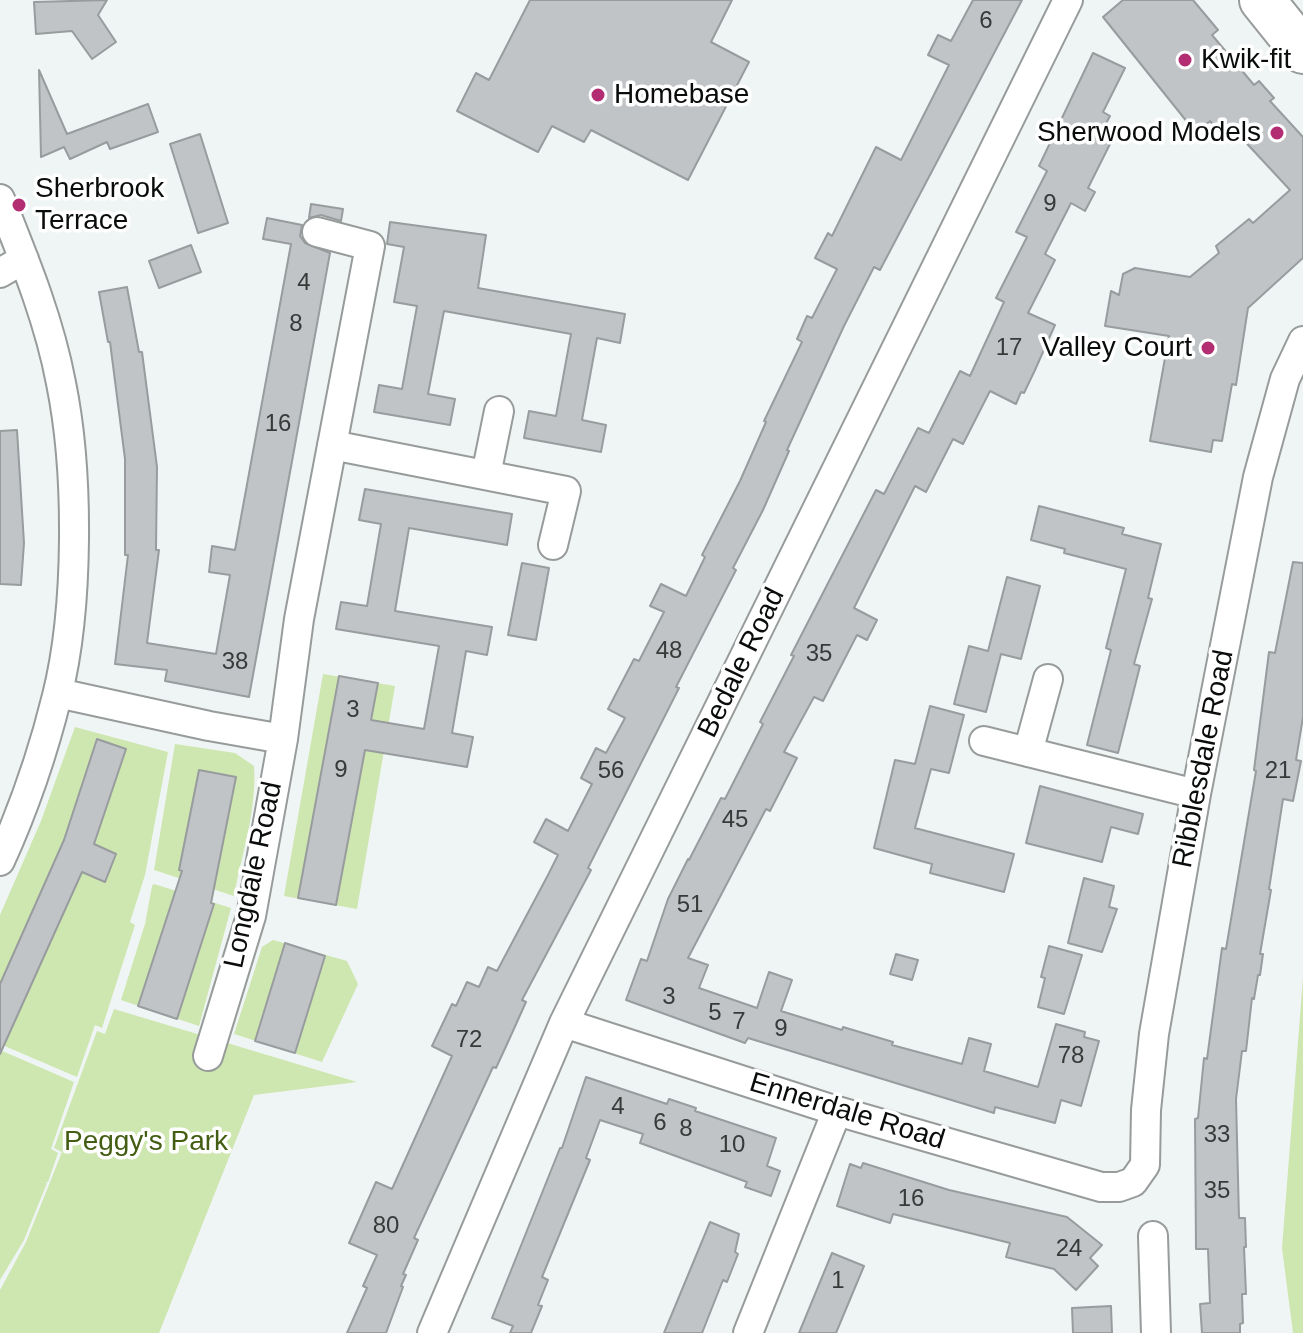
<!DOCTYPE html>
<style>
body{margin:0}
canvas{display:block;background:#eff5f4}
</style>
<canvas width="1303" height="1333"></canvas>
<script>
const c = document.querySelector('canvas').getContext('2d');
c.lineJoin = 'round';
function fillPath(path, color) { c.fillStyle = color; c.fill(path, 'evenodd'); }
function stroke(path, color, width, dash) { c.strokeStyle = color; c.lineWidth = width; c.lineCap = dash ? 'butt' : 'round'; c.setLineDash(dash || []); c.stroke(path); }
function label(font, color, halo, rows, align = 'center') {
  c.font = font + ' Arial,sans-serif'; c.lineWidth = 7; c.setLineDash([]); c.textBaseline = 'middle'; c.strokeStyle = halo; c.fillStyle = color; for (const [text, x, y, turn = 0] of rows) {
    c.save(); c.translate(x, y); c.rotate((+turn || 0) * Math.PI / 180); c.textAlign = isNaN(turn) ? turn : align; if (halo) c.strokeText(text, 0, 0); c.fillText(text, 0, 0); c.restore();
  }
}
const green = new Path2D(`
 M323 674 395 686 357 909 284 896Z
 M75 727 168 752 145 875 130 922 135 925 102 1028 95 1025 77 1077 0 1044V915L41 821Z
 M175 744 235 753 254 766C257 810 242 853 234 896L154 870Z
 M154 884 231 908 199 1026 121 1000 145 924 152 886Z
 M273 940 347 961 358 984 322 1062 234 1034 262 947Z
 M1303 978V1333H1293L1282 1248Z
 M114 1009 357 1082 254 1095 159 1333H0V1290L26 1242 62 1152 54 1148 97 1031 105 1034Z
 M0 1050 74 1082 51 1149 58 1153 48 1182H45L47 1183 24 1240 0 1280Z`);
const building = new Path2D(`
 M107 0 98 15 116 42 92 59 72 31 36 34 34 2Z
 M530 0H732L711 42 749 62 688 180 591 130 584 142 552 126 538 152 457 111 476 73 489 80Z
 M973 0H1022L880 270 874 267 844 326 787 450 789 451 763 510 733 568 736 570 676 687 679 688 588 868 591 870 522 1000 526 1002 508 1042 496 1068 493 1067 414 1238 418 1240 403 1274 406 1275 401 1286 403 1287 386 1333H347L367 1288 363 1286 377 1255 349 1243 376 1182 392 1189 452 1056 432 1046 452 1004 456 1006 467 982 479 987 488 967 497 971 548 875 558 855 534 842 546 819 568 831 592 784 581 778 596 748 606 753 625 718 608 709 634 659 639 661 664 612 650 606 661 584 686 596 705 557 702 555 740 481 766 422 764 421 802 342 797 339 807 316 812 318 837 269 815 258 828 233 832 236 876 147 901 160 949 65 928 55 938 35 951 41Z
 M1123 0H1193L1218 30 1212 35 1254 85 1259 81 1274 98 1270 101 1303 137V258L1248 308 1236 385 1232 384 1222 441 1213 440 1211 452 1150 441 1169 336 1105 326 1111 291 1119 295 1123 274 1135 268 1190 277 1219 253 1216 246 1249 219 1253 223 1290 190 1237 133 1227 141 1210 121 1196 133 1103 17Z
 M1093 53 1125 68 1103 112 1110 116 1103 129 1115 134 1088 188 1095 192 1085 211 1071 203 1045 254 1055 260 1028 313 1055 325 1035 370 1024 393 1021 392 1016 404 990 391 963 444 953 439 926 492 915 486 854 608 877 620 867 640 857 635 823 701 814 697 784 752 797 758 770 811 766 809 688 958 708 965 699 988 757 1008 769 972 792 980 781 1011 842 1030 843 1027 893 1042 892 1045 962 1064 969 1038 991 1044 984 1071 1038 1087 1056 1024 1085 1032 1084 1037 1099 1041 1081 1106 1061 1100 1055 1123 995 1107 994 1113 748 1038 745 1043 626 1000 641 959 647 961 668 899 688 859 689 860 721 798 725 799 763 724 760 722 794 656 791 655 876 490 884 494 918 428 929 433 960 371 970 376 1004 302 996 298 1027 237 1016 232 1047 171 1039 166Z
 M39 70 67 134 148 104 158 132 110 149 107 142 70 159 64 147 41 157Z
 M200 134 228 223 198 233 170 144Z
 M311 204 343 209 341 221 321 215 309 218Z
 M267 218 302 225 300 236 305 243 330 253 249 697 165 681 167 670 115 664 128 555H125V459L110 342H108L99 292 127 287 139 352H142L157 467 156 550H159L147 643 216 654 230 575 209 572 212 546 235 550 291 244 263 239Z
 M390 222 486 235 478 288 625 314 620 343 597 338 582 420 606 425 601 452 524 438 529 411 556 416 571 334 444 311 428 394 455 399 450 425 374 412 379 385 402 389 417 306 394 302 404 247 387 244Z
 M191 245 201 272 159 288 149 261Z
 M17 430 24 543 21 585 0 584V431Z
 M365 489 512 514 507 545 409 528 395 611 492 627 487 655 466 651 452 733 473 737 467 767 365 750 336 905 298 898 339 676 378 683 371 720 424 729 439 646 336 629 341 602 367 606 381 524 359 520Z
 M1039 506 1124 528 1122 534 1161 544 1148 598 1152 599 1134 664 1140 666 1118 753 1087 745 1111 650 1106 648 1126 569 1064 553 1065 549 1031 540Z
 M1293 562 1303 563V717L1296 760 1301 761 1293 801 1283 799 1269 889 1271 890 1260 954H1263L1260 975H1258L1254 999 1252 998 1246 1051H1242L1236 1099 1239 1218H1245L1246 1247H1244L1246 1294H1242L1243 1323 1240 1324V1333H1202L1200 1304 1210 1303 1208 1249H1196L1195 1119 1198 1118 1204 1058 1207 1059 1222 948 1226 949 1256 771 1254 770 1269 652 1275 653Z
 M522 563 549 568 536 640 508 635Z
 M1007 577 1040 586 1021 659 1001 654 986 712 954 704 969 646 988 651Z
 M930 706 964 715 949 773 931 769 915 828 1014 854 1004 892 930 873 932 864 874 848 895 760 915 764Z
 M97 739 126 749 94 844 116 854 105 882 82 872 0 1054V984L64 840Z
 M199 770 236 777 211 903 214 904 177 1019 138 1006 182 871 179 870Z
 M1040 786 1143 814 1138 834 1111 827 1102 862 1026 843Z
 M1084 878 1114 886 1109 907 1117 909 1102 952 1068 943Z
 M285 943 325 956 295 1053 255 1041Z
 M1049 946 1082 955 1064 1014 1038 1007 1045 978 1041 977Z
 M896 954 918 960 912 980 890 974Z
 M586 1077 667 1104 669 1099 696 1108 695 1111 776 1138 767 1166 780 1171 771 1196 745 1187 747 1182 640 1143 643 1134 600 1120 586 1158 590 1160 542 1277 548 1280 538 1305 542 1306 531 1333H510L513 1326 492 1318 560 1148H562Z
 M863 1163 949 1190 1067 1217 1102 1245 1090 1258 1098 1266 1076 1290 1054 1269 1006 1257 1010 1243 893 1214 890 1223 837 1206 850 1164 861 1168Z
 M710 1222 739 1234 735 1252 738 1254 727 1282 723 1280 702 1333H664Z
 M832 1253 864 1266 836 1333H799Z
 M1111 1306 1112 1333H1073L1072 1308Z`);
const minor = new Path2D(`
 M0 199C24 259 49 319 61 383 79 471 79 608 57 696 43 753 24 808 0 861
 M0 273 24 259
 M332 445 566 491 553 545
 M486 475 499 411
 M58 693 209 726 283 739
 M984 741 1196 794
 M1028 752 1048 679
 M564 1023 837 1111 1101 1187H1119L1133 1182 1145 1165 1146 1110 1154 1034 1196 794 1258 477 1285 379 1303 341
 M208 1056 251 916 283 739 299 619 370 246 317 232
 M1153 1236 1156 1333
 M432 1333 564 1023 1068 0
 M748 1333 837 1111`);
const trunk = new Path2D(`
 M1262 0 1303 51`);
const markers = [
 [1185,60,8,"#b32d73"],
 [598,95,8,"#b32d73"],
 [1277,133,8,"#b32d73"],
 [19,205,8,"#b32d73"],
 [1208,348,8,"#b32d73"]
];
const numberNames = [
 ["6",986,21],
 ["9",1050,204],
 ["4",304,283],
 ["8",296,324],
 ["17",1009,348],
 ["16",278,424],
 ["48",669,651],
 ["35",819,654],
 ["38",235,662],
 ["3",353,710],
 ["9",341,770],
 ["56",611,771],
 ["21",1278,771],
 ["45",735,820],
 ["51",690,905],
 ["3",669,997],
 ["5",715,1013],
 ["7",739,1022],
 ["9",781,1029],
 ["72",469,1040],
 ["78",1071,1056],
 ["4",618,1107],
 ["6",660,1123],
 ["8",686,1129],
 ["33",1217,1135],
 ["10",732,1145],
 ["35",1217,1191],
 ["16",911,1199],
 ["80",386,1226],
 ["24",1069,1249],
 ["1",838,1281]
];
const poiNames = [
 ["Kwik-fit",1201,60],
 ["Homebase",614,95],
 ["Sherwood Models",1261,133,"right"],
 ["Sherbrook",35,189],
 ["Terrace",35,221],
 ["Valley Court",1192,348,"right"]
];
const streetNames = [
 ["Bedale Road",742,663,-64],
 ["Ribblesdale Road",1204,759,-79],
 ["Longdale Road",254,875,-78],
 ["Ennerdale Road",847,1112,17]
];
const parkNames = [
 ["Peggy's Park",146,1142]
];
fillPath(green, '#cee6af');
fillPath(building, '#c0c4c6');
stroke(building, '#989c9e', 2);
stroke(minor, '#979c9b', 32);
stroke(trunk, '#979c9b', 48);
stroke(minor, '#fff', 28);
stroke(trunk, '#fff', 44);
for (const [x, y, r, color] of markers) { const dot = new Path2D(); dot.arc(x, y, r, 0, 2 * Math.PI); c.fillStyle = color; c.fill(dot); stroke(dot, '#fff', 3); }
label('24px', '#383a3a', null, numberNames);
label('28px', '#0a0c0c', '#fff', poiNames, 'left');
label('28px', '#0a0c0c', '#fff', streetNames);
label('28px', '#435e12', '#fff', parkNames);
</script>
